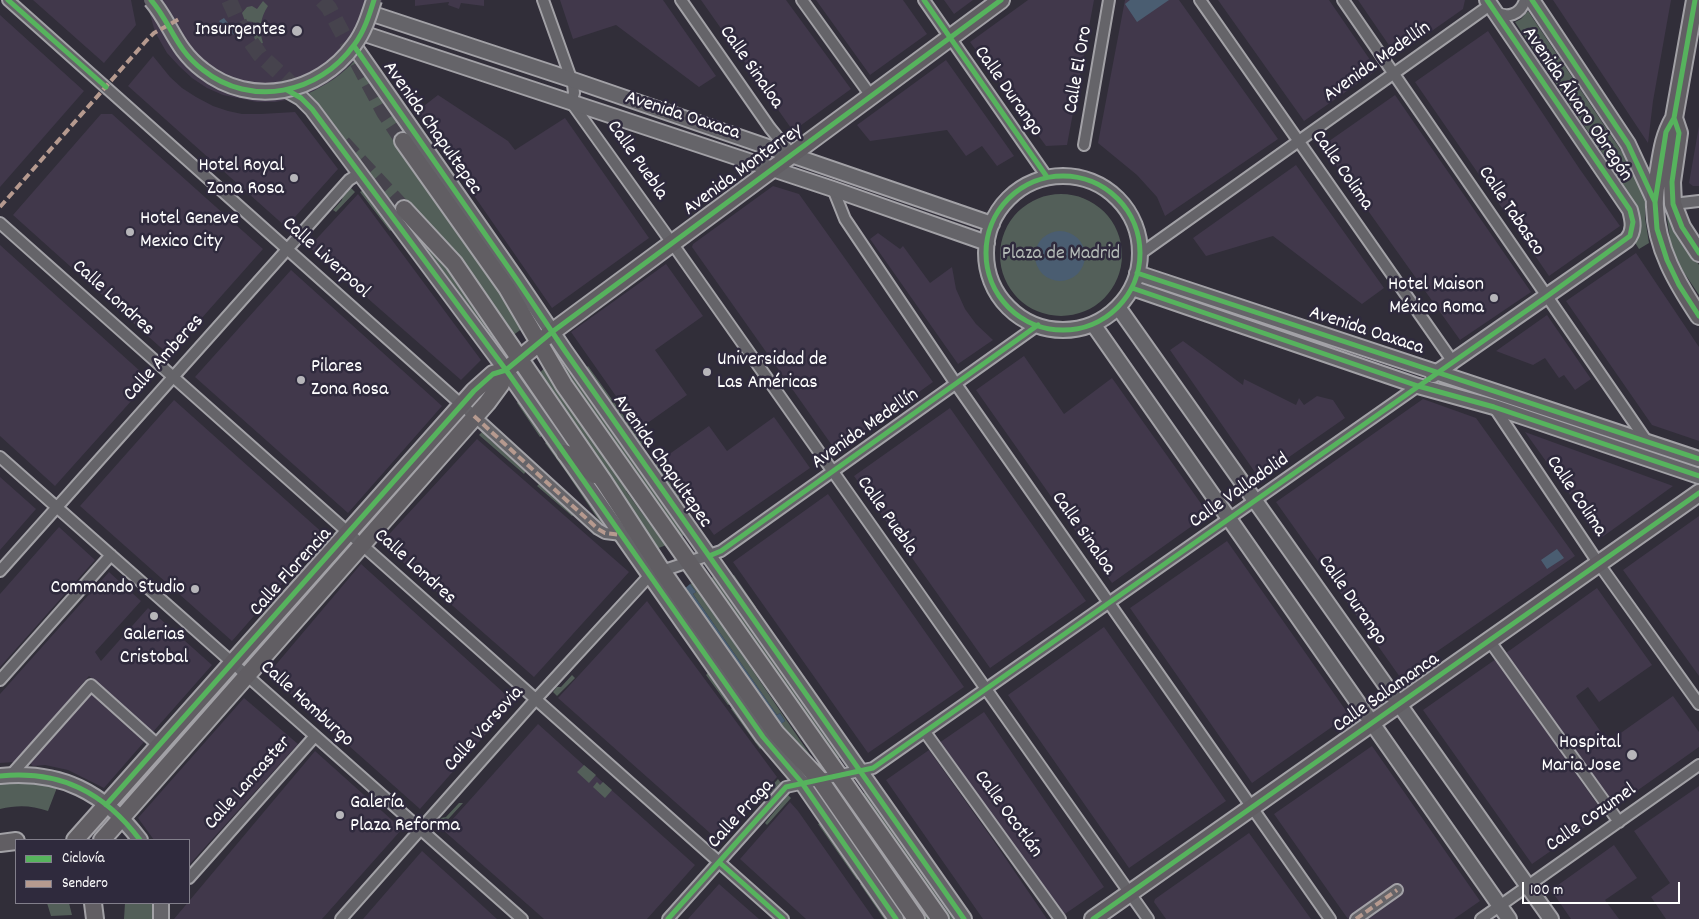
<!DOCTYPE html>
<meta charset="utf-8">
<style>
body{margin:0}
#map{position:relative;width:1699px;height:919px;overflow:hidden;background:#312e39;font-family:Dekko,sans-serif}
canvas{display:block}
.legend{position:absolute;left:15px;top:839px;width:175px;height:65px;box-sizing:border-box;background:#2f2a3d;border:1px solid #827f8b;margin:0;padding:6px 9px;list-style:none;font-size:15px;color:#fff}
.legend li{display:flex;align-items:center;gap:10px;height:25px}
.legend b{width:25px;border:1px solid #827f8b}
.scale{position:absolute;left:1522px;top:882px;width:158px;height:22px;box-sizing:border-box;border:2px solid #fff;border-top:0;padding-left:6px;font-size:15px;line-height:18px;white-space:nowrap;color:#fff;-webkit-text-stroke:4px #2f2a3d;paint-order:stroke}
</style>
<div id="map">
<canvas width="1699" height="919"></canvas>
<ul class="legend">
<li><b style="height:6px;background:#56b35d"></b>Ciclovía</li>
<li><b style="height:6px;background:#b69a8f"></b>Sendero</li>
</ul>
<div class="scale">100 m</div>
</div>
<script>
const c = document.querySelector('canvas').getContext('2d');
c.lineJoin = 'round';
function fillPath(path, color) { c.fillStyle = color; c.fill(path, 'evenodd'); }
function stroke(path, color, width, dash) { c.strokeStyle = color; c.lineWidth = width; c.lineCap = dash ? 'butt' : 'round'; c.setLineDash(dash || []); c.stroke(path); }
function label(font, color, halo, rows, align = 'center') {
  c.font = font + ' Dekko,sans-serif'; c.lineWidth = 5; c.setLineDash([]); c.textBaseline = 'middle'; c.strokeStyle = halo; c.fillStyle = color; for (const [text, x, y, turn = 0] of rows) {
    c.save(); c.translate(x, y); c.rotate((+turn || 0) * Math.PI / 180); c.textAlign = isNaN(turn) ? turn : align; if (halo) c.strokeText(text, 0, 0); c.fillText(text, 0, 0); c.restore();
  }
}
const built = new Path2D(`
 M33 0H131L136 25 104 63Z
 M146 0H382L378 18 372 35 355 60 339 76 325 86 309 93 292 99 275 102H257L223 95 207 88 192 78 179 66 167 53 155 32Z
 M415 0H484V6L461 3 459 9 448 5 449 2 415 6Z
 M560 0H663L716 76 699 87 616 25 573 39Z
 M701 0H786L851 89 793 131Z
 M816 0H903L927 34 870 75Z
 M944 0H973L954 14Z
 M1028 0H1094L1067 145 1046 146 970 42Z
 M1125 0H1179L1278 139 1165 216 1157 197 1137 175 1098 143Z
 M1218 0H1329L1377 70 1304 121Z
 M1358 0H1465L1463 9 1399 54H1395Z
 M1553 0H1671L1653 101 1648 143Z
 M0 15 84 91 0 187Z
 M1488 31 1579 168 1620 226 1549 276 1415 82Z
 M153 56 170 77 182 88 196 97 213 106 228 111 242 114H261L295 112 338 169 286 227 128 86Z
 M946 60 1014 156 997 166 982 146 966 156 947 130 870 141 857 125Z
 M438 95 508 141 515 150 565 118 649 238 552 308 416 112Z
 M1395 95 1531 292 1460 340 1322 146Z
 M101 114H112L263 249 169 355 13 215Z
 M1699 126V186H1693L1689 183Z
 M1296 165 1384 288 1362 304 1273 236 1206 256 1193 238Z
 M773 186 799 194 933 382 836 451 692 247 693 244Z
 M358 194 481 360 461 380 309 247Z
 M878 233 900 249 903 246 930 283 952 267 956 289 965 309 976 324 993 340 958 364 870 239Z
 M0 245 150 380 55 486 0 436Z
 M1636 253 1699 347V441L1652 425 1566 301Z
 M666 264 703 316 655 350 687 395 639 429 571 332Z
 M291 270 442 406 348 513 195 377Z
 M1547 315 1591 379 1575 390 1564 375 1559 378 1545 358 1533 365 1496 351Z
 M1183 341 1243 385 1244 379 1296 405 1299 398 1304 405 1317 396 1333 400 1345 418 1259 478 1170 350Z
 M1024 356 1064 414 1112 378 1207 512 1206 516 1112 583 976 390Z
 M1423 399 1476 418 1575 556 1400 677 1276 502Z
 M174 400 325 535 232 641 80 506Z
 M950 408 1086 601 990 668 854 476Z
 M774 417 810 468 714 535 661 460 709 426 727 451Z
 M1525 432 1673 486 1601 538Z
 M477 439 629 572 534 677 381 543Z
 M0 477 36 509 0 550Z
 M828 494 964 687 868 753 733 562Z
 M1699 516V676L1623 570Z
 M59 527 95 560 0 667V594Z
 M1227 541 1349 715 1252 783 1130 608Z
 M361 564 514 702 420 809 268 674Z
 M109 572 141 601 95 652 101 661 148 608 212 665 152 733 89 676 15 762 0 763V694Z
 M1597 588 1652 665 1599 702 1588 687 1576 696 1577 698 1608 742 1673 696 1699 732V747L1614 807 1506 653Z
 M647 601 777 777 719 841 558 698Z
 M1104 627 1226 801 1129 868 1008 695Z
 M1496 659 1604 814 1532 864 1423 710Z
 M89 695H92L144 742 104 788 68 770 45 765 33 766 30 763Z
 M244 698 298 744 189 865V840H154L138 818Z
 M984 712 1104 887 1062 916 939 743Z
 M538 724 695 865 647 919H544L443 830Z
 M1372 746 1480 901 1454 919H1348L1274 814Z
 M929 750 993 840 1047 919H983L886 780Z
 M315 751 402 829 322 919H174Z
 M1699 786V919H1666L1651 897 1670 883 1634 831Z
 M790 802 798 811 874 919H806L740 859Z
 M1249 833 1311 919H1166L1154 902 1155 899Z
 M1614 845 1637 878 1605 900 1619 919H1571L1551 890Z
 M422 851 452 878 497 919H363Z
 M719 884 759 919H688Z`);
const green = new Path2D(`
 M263 1 268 6C260 18 259 30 263 43L257 45 253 34V22L245 21 242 13 247 7 252 6 257 9Z
 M1528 11 1632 167 1646 197 1645 218 1649 243 1639 249 1634 241 1638 232 1640 222 1637 210 1609 163 1515 22 1521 19Z
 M355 60 407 138 523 328 512 336 446 264 501 342 498 345 309 93C326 85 342 75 355 60Z
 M350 187 355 192 336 212 333 210 342 200 343 194Z
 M363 190 392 229 390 231 360 192Z
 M1000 255a61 61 0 1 1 122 0a61 61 0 1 1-122 0Z
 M1664 198 1674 225 1699 265V295L1677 262 1671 245Z
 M558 356 684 535 679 538 572 385 556 358Z
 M546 366 629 488 626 491 662 541 666 539 669 544 656 549 539 374Z
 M588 366 643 443 640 445 586 368Z
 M519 400 607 529 604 528 566 472 545 443 546 442 542 436 540 437 517 403Z
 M483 431 488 435 489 439 526 471 524 474 479 435Z
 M657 464 680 497 678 499 654 466Z
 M540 483 555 497 567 504 570 510 575 514 572 516 537 486Z
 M734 575 756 607 754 609 732 577Z
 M713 577 840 758 835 759 709 579Z
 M693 583 813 759 810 761 778 726 785 721 780 713 777 715 693 594 696 592 690 584Z
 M708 673 730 704 728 705 706 675Z
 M572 675 575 678 557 696 553 692 557 687H561Z
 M732 708 762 747 760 749 731 709Z
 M584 765 596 775 589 783 577 772Z
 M778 779 781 783 759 804 757 802Z
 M29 781 58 785 48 811C31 805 17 805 0 809V783Z
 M597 782 600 785 603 782 612 790 605 798 593 787Z
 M865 793 953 919H947L860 794Z
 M788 795 791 798 767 825 765 823Z
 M825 800 908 919H905L822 801Z
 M459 803H463L441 827 437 823 441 818 446 817Z
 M820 823 859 878 857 880 818 824Z
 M904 879 932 919H923L898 883Z
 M862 883 887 919H884L860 884Z
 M47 903H69L72 915 51 916Z
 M125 903H155V919H124Z`);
const water = new Path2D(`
 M1130 0H1169L1137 22 1125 4Z
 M224 18 230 26 239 30 237 36C229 33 223 29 219 21Z
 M1035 256a25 25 0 1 1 50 0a25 25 0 1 1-50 0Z
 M1557 549 1564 558 1547 569 1541 560Z
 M690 584 696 592 693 594 777 715 780 713 785 721 777 727 683 590Z`);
const primaryTunnel = new Path2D(`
 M229 0 242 29 260 55 287 80 304 98
 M322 0 329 8 384 112 403 141
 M343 143 404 209`);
const street = new Path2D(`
 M8 0 482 423 598 529 605 533 622 535
 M543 0 573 84 574 93 571 102 672 243 1148 919
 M681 0 770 128 792 155
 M802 0 871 96
 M924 0 1047 177
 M1200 0 1453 362
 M1343 0 1648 443
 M1495 11C1507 20 1521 14 1525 0
 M1084 145 1109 0
 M833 189 845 219 956 384 1330 919
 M1673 204 1699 201
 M0 223 783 919
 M1140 254 1490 5
 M1494 407 1599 564 1699 704
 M0 457 522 919
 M0 571 349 180 360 173
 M1489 640 1619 822
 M0 680 111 555
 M925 732 1060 919
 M11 775 91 685 159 746
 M189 878 315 736
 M341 919 536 699 650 575 721 551 1038 325
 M668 919 786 787 873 768 1418 386
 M1356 919 1397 890
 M1481 919 1699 765`);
const secondary = new Path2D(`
 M1532 0 1628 144 1655 202
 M370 13 570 79 992 224
 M362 33 833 189 987 243
 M354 46 517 280 565 351 964 919
 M287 90 301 98 312 109 506 370 763 737 802 783 896 919
 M986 253a77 77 0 1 1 154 0a77 77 0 1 1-154 0Z
 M1137 273 1699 459
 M1132 288 1418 386 1494 407 1699 476
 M1118 307 1551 919
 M1093 324 1509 919
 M1433 375 1627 240C1635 231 1633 221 1630 210L1487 0
 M0 776C60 770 104 792 140 840
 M161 919V903`);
const primary = new Path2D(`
 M1695 0 1674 118C1664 135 1662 150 1659 169 1657 181 1654 194 1655 207 1656 248 1677 283 1699 316
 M1674 118 1679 133 1672 182 1673 204 1682 227 1699 253
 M403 141 507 288 564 385 940 919
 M404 209 454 263 604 482 662 571 776 733 820 780 916 919
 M565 453 595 475
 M75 840 474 391 493 374 506 370 552 332 1001 0
 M102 840 487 403 501 384 506 370
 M0 843 16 841
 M93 903 95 919
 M1093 919 1699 493`);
const secondaryBridge = new Path2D(`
 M151 0C171 23 175 49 203 70 251 108 319 94 354 45 364 32 369 16 374 0`);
const quiet = new Path2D(`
 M0 207 146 41 154 33 181 18
 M474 416 598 529 605 533 622 535
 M1356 919 1397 890`);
const cycleway = new Path2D(`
 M8 0 106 87
 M151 0C171 23 175 49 203 70 251 108 319 94 354 45 364 32 369 16 374 0
 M924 0 1047 177
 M1532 0 1628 144 1655 202 1657 229 1667 260 1679 285 1699 316
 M354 46 517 280 565 351 964 919
 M287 90 301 98 312 109 506 370 763 737 802 783 896 919
 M1674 118 1679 133 1672 182 1673 204 1682 227 1699 253
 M986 253a77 77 0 1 1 154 0a77 77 0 1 1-154 0Z
 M1655 202 1666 132 1674 118 1695 0
 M1137 273 1699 459
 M1132 288 1418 386 1494 407 1699 476
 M709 556 721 551 1038 325
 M0 776C60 770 104 792 140 840
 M106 805 474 391 493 374 506 370 552 332 1001 0
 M719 862 783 919
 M668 919 786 787 873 768 1546 297 1630 236 1633 222 1630 210 1487 0
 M1093 919 1699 493`);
const markers = [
 [297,31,6,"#b7b6ba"],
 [294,178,5,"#b7b6ba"],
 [130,232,5,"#b7b6ba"],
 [1494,298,5,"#b7b6ba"],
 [707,372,5,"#b7b6ba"],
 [301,380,5,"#b7b6ba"],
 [195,589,5,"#b7b6ba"],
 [154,616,5,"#b7b6ba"],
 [1632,755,6,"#b7b6ba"],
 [340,815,5,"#b7b6ba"]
];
const poiNames = [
 ["Insurgentes",286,31],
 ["Hotel Royal",284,167],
 ["Zona Rosa",284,190],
 ["Hotel Geneve",140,220,"left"],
 ["Mexico City",140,243,"left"],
 ["Hotel Maison",1484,286],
 ["México Roma",1484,309],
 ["Universidad de",717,361,"left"],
 ["Las Américas",717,384,"left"],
 ["Pilares",311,368,"left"],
 ["Zona Rosa",311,391,"left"],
 ["Commando Studio",185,589],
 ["Galerias",154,636,"center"],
 ["Cristobal",154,659,"center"],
 ["Hospital",1621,744],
 ["Maria Jose",1621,767],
 ["Galería",350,804,"left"],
 ["Plaza Reforma",350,827,"left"]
];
const streetNames = [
 ["Avenida Medellín",1378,63,-35],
 ["Calle Sinaloa",750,68,55],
 ["Calle El Oro",1080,70,-80],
 ["Calle Durango",1007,92,55],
 ["Avenida Álvaro Obregón",1576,105,56],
 ["Avenida Oaxaca",682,117,18],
 ["Avenida Chapultepec",431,129,55],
 ["Calle Puebla",636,161,55],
 ["Avenida Monterrey",744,171,-36],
 ["Calle Colima",1341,171,55],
 ["Calle Tabasco",1510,212,56],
 ["Calle Liverpool",325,259,42],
 ["Calle Londres",112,299,42],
 ["Avenida Oaxaca",1366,332,18],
 ["Calle Amberes",165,359,-48],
 ["Avenida Medellín",866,430,-35],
 ["Avenida Chapultepec",661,462,55],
 ["Calle Valladolid",1240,492,-35],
 ["Calle Colima",1575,497,56],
 ["Calle Puebla",886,517,55],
 ["Calle Sinaloa",1082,534,55],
 ["Calle Londres",414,568,42],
 ["Calle Florencia",292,573,-48],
 ["Calle Durango",1351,601,55],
 ["Calle Salamanca",1387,694,-35],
 ["Calle Hamburgo",306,705,42],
 ["Calle Varsovia",485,730,-48],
 ["Calle Lancaster",249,784,-48],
 ["Calle Praga",742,815,-47],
 ["Calle Ocotlán",1007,815,54],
 ["Calle Cozumel",1592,819,-35]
];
const parkNames = [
 ["Plaza de Madrid",1061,255]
];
fillPath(built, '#41384b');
fillPath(green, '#535f59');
fillPath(water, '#4a5d71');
stroke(primaryTunnel, '#46434d', 16, [16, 8]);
stroke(street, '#a2a1a6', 14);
stroke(secondary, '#a2a1a6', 18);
stroke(primary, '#a2a1a6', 20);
stroke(street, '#656469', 10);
stroke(secondary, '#656469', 14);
stroke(primary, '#615e63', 16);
stroke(secondaryBridge, '#a2a1a6', 18, []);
stroke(secondaryBridge, '#656469', 14);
stroke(quiet, '#b69a8f', 4, [8, 4]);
stroke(cycleway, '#56b35d', 5);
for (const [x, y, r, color] of markers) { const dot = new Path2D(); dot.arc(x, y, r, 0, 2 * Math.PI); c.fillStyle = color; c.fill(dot); stroke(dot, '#2f2a3d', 2); }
label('20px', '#fff', '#2f2a3d', poiNames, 'right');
label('20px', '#fff', '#2f2a3d', streetNames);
label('20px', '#b4bbb7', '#2f2a3d', parkNames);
</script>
